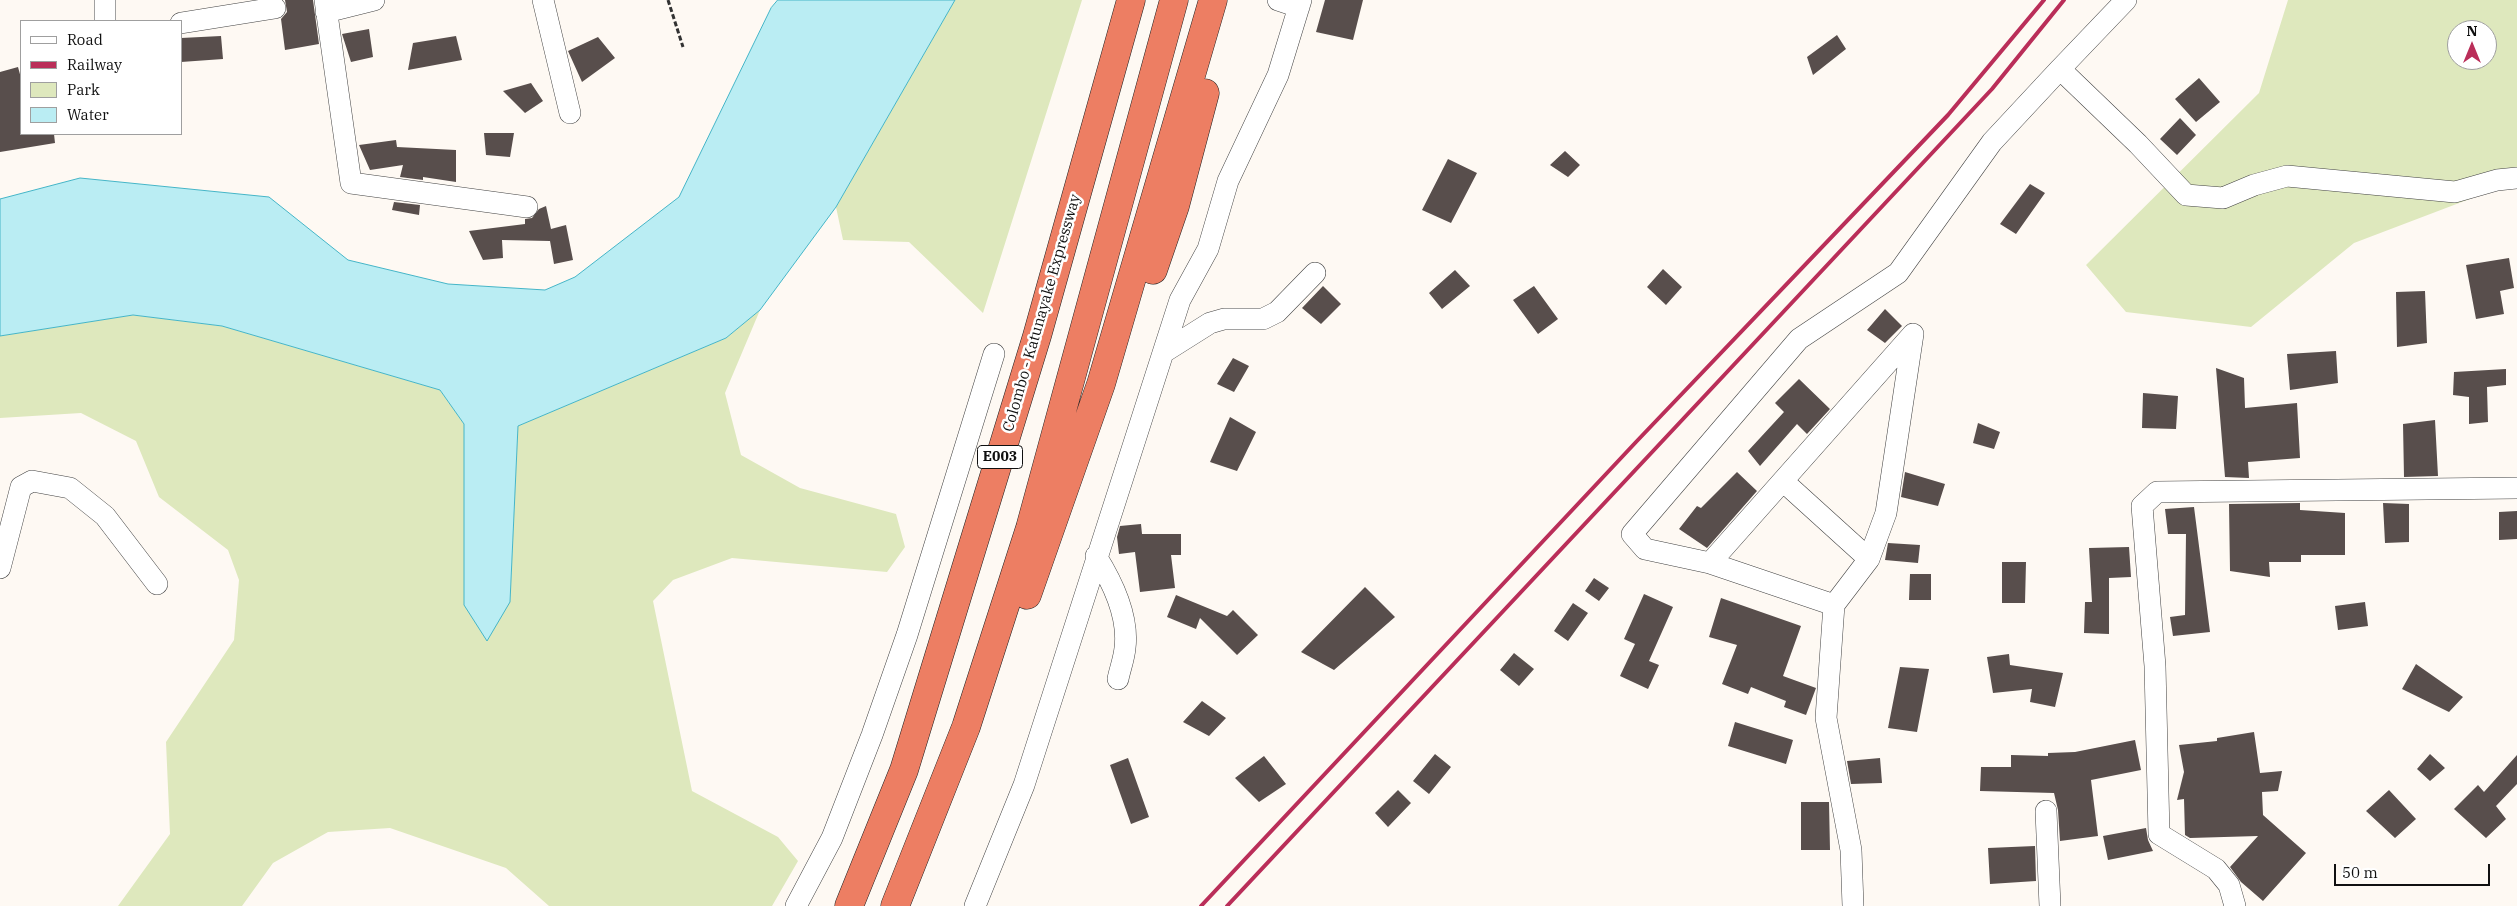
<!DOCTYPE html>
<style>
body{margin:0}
#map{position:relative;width:2517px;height:906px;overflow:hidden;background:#fef9f3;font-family:"IBM Plex Serif",serif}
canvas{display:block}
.legend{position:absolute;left:20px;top:20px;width:162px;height:115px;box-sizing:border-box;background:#fff;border:1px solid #9f9f9f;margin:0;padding:6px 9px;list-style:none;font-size:15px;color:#101010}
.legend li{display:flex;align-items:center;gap:10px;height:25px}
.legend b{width:25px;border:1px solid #9f9f9f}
.north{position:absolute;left:2447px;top:20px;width:50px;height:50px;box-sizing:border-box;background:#fff;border:1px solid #9f9f9f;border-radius:50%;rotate:0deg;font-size:14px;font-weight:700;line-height:20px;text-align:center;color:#101010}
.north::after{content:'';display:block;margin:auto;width:18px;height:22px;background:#ba2e59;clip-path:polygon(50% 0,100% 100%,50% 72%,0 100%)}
.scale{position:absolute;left:2334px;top:864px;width:156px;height:22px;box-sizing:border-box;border:2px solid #101010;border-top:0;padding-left:6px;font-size:15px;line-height:18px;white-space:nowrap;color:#101010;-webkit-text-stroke:4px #fff;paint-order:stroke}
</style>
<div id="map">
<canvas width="2517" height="906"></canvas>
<ul class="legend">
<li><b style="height:6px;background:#fff"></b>Road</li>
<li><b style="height:6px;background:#ba2e59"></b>Railway</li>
<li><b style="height:14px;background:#dee8bd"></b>Park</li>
<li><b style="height:14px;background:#baedf3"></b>Water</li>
</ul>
<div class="north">N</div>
<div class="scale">50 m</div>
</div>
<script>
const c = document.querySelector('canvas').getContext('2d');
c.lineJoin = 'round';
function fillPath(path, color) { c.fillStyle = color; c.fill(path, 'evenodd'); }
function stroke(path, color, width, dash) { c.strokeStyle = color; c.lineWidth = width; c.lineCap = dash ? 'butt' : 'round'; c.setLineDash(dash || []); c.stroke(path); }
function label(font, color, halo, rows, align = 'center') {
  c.font = font + ' "IBM Plex Serif",serif'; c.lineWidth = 5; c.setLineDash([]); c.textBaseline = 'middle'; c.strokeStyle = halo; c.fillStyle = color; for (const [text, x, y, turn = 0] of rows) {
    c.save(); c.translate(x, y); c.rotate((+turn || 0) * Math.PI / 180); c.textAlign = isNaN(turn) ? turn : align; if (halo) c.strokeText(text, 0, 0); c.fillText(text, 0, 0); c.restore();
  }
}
const green = new Path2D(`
 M955 0H1082L983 313 909 242 843 240 836 207Z
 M2288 0H2517V181L2354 243 2251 327 2126 312 2086 265 2259 93ZM2457 30H2487V60H2457Z
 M760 310 725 393 741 455 800 488 896 514 905 547 887 572 732 558 673 580 653 601 692 791 778 837 798 861 772 906H549L506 868 390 828 328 832 273 863 242 906H118L170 834 166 742 234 640 239 580 228 550 159 497 136 441 81 413 0 418V336L133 315 222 326 440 390 464 424V604L510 602 518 426 726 338Z`);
const water = new Path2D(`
 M778 0H955L836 207 760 310 726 338 518 426 510 602 487 641 464 605V424L440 390 222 326 133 315 0 336V199L80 178 269 197 348 260 448 284 545 290 575 277 679 197 771 8Z`);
const building = new Path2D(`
 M285 0H313L319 44 285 50 281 19 287 12Z
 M1325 0H1363L1353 40 1316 32Z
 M369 29 373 57 351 62 342 34Z
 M1837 35 1846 49 1813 75 1807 57Z
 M221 36 223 59 181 62V38Z
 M456 36 462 60 408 70 413 43Z
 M598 37 615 58 582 82 568 51Z
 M18 67 21 78V134H54L55 143 0 152V72Z
 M2199 78 2220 102 2196 122 2175 99Z
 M531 83 543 101 525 113 503 91Z
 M2180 118 2196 135 2177 155 2160 139Z
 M484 133H514L510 157 486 155Z
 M396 140 397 147 456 150V182L423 177V180L400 177 403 165 370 170 359 145Z
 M1565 151 1580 165 1568 177 1550 165Z
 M1448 159 1477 173 1451 223 1422 210Z
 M2030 184 2045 193 2016 234 2000 224Z
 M394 202 420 205 419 215 392 210Z
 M546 206 551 229 566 225 573 260 554 264 550 241 502 240 503 258 483 260 469 231 525 224V219L532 218 539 209Z
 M2509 258 2514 288 2500 291 2504 314 2476 319 2466 265Z
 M1663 269 1682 287 1666 305 1647 287Z
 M1455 270 1470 286 1442 309 1429 293Z
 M1323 286 1341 304 1321 324 1302 308Z
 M1534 286 1558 319 1538 334 1513 300Z
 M2425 291 2427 343 2397 347 2396 292Z
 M1885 309 1902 326 1885 343 1867 330Z
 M2336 351 2338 383 2290 390 2287 354Z
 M1233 358 1249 366 1234 392 1217 384Z
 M2216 368 2244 378 2245 408 2297 403 2300 458 2248 462 2249 478 2225 477Z
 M2506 369V385L2487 387 2488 422 2469 424V397L2453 395 2454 372Z
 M1799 379 1830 409 1807 434 1797 424 1760 466 1748 451 1784 412 1775 403Z
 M2143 393 2178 396 2176 429 2142 428Z
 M1230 417 1256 432 1237 471 1210 462Z
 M2435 420 2438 476 2404 477 2403 424Z
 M1978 423 2000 432 1994 449 1973 443Z
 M1737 472 1757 491 1707 548 1679 529 1697 506 1701 508Z
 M1905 472 1945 484 1938 506 1901 497Z
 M2300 503V510L2345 513V555H2301V562H2269L2270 577 2230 571 2229 504Z
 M2383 503 2409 504V542L2385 543Z
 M2194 507 2210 632 2173 636 2170 617 2185 615 2186 534H2168L2165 509Z
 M2517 511V539L2499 540V512Z
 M1141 524 1142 534H1181V555H1171L1175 588 1140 592 1135 552 1119 554 1117 537 1120 526Z
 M1888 543 1920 545 1918 563 1885 560Z
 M2129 547 2131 577 2109 578V634L2084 633 2085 602H2092L2089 548Z
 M2002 562H2026L2025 603H2002Z
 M1910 574H1931V600H1909Z
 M1594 578 1609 588 1599 601 1585 591Z
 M1365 587 1395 617 1334 670 1301 652Z
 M1644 594 1673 607 1649 661 1659 665 1648 689 1620 676 1635 644 1624 639Z
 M1176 595 1227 616 1233 610 1258 635 1237 655 1200 618 1196 629 1167 617Z
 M1721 598 1801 626 1783 676 1816 688 1806 715 1784 707 1786 701 1751 687 1748 694 1722 684 1737 645 1709 637Z
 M2365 602 2368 626 2338 630 2335 606Z
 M1573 603 1588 613 1568 641 1554 631Z
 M1514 653 1534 669 1519 686 1500 670Z
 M2009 654 2010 665 2063 673 2055 707 2030 702 2032 689 1993 693 1987 657Z
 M2416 664 2463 697 2449 712 2402 689Z
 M1900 667 1929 669 1917 732 1888 728Z
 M1202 701 1226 718 1209 736 1183 722Z
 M1735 722 1793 740 1786 764 1728 746Z
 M2254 732 2260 773 2282 771 2278 791 2262 792 2263 815 2306 853 2263 901 2241 882 2230 867 2258 836 2190 838 2185 835 2184 799 2177 800 2184 772 2179 745 2217 741V738Z
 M2135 740 2141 770 2091 780 2098 836 2060 841 2058 810 2054 793 1980 791 1981 767H2011V755L2048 756V753L2075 752Z
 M1435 754 1451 767 1429 794 1413 781Z
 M2430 754 2445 768 2430 781 2417 769Z
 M2517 755V784L2496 806 2506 819 2486 838 2454 809 2478 785 2484 792Z
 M1264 756 1286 784 1259 802 1235 778Z
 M1128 758 1149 817 1131 824 1110 765Z
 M1880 758 1882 783 1851 784 1847 761Z
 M1398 790 1411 803 1388 827 1375 813Z
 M2389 790 2416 819 2395 838 2366 811Z
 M1801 802H1829L1830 850H1801Z
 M2146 828 2148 840 2153 851 2108 860 2103 836Z
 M2035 846 2036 881 1990 884 1988 848Z`);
const path = new Path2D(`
 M668 0 683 47`);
const street = new Path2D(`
 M105 0V21
 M325 0 351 183 527 207
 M543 0 570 113
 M1278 0 1299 7
 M2126 0 2060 69 2138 144 2186 195 2223 198 2254 185 2287 176 2455 192 2497 180 2517 178
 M326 12 374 0
 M181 23 275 8
 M1164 352 1210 323 1224 319H1263L1277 312 1315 273
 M1784 482 1869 559
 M1096 556C1113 583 1129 616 1125 648 1124 659 1120 669 1118 679
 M1710 563 1913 334 1886 513 1869 559 1834 605 1826 718 1851 850 1853 906
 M0 568 21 487 32 481 70 488 105 516 157 584
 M1834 605 1710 563 1645 549 1632 534 1799 339 1898 273 1992 142 2060 69
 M2046 811 2050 906
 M796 906 832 838 872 735 907 635 994 354
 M975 906 1024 785 1180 300 1208 249 1228 181 1278 75 1301 0
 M2235 906 2229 885 2216 869 2159 834 2155 666 2142 506 2157 492 2517 488`);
const highway = new Path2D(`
 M1153 270 1175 206 1205 93
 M1027 595 1101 384 1213 0
 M849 906 904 770 1037 336 1131 0
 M895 906 966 727 1030 528 1174 0`);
const rail = new Path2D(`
 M1201 906 1636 442 1948 115 2044 0
 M1227 906 1992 89 2064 0`);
const shields = [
 [1000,457,45]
];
const shieldNames = [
 ["E003",1000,457]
];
const streetNames = [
 ["Colombo - Katunayake Expressway",1042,313,-74]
];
fillPath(green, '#dee8bd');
fillPath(water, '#baedf3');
stroke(water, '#45b5c7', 1);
fillPath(building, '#584e4c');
stroke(street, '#434343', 22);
stroke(highway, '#212121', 29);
stroke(path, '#323232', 3, [5, 2.5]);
stroke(street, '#fff', 21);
stroke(highway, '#ed7e63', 28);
stroke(rail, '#ba2e59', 4);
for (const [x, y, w] of shields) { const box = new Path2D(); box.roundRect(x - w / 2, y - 11.5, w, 23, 4); c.fillStyle = '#fff'; c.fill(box); stroke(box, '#101010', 1); }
label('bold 14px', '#101010', null, shieldNames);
label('15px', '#101010', '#fff', streetNames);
</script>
